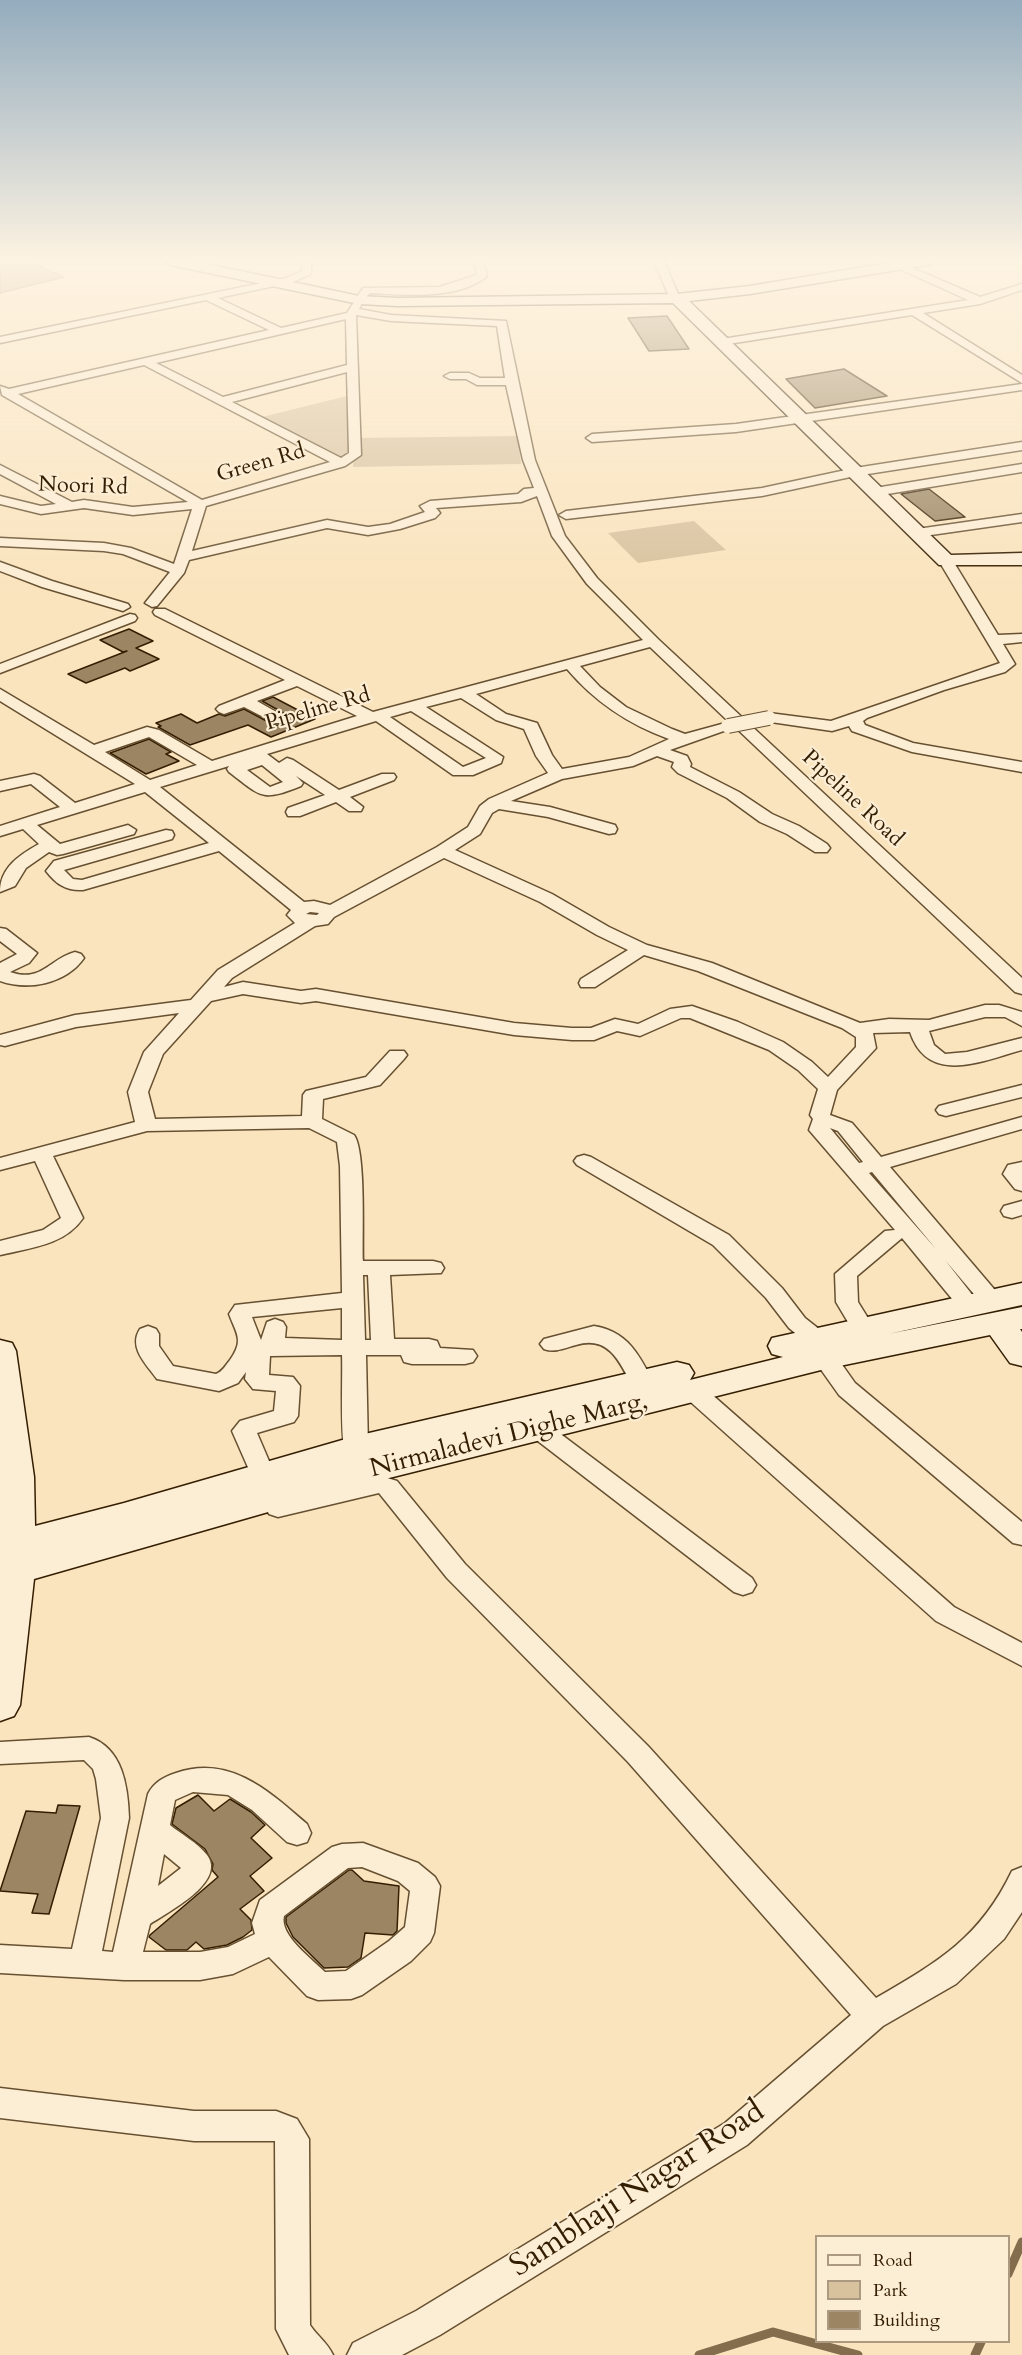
<!DOCTYPE html>
<style>
body{margin:0}
#map{position:relative;width:1022px;height:2355px;overflow:hidden;background:#fae4be;font-family:Cardo,serif}
canvas{display:block}
.legend{position:absolute;left:815px;top:2235px;width:195px;height:108px;box-sizing:border-box;background:#fcedd5;border:2px solid #ac9a80;margin:0;padding:8px 10px;list-style:none;font-size:18px;color:#341e01}
.legend li{display:flex;align-items:center;gap:12px;height:30px}
.legend b{width:30px;border:2px solid #ac9a80}
</style>
<div id="map">
<canvas width="1022" height="2355"></canvas>
<ul class="legend">
<li><b style="height:8px;background:#fcedd5"></b>Road</li>
<li><b style="height:16px;background:#d8c29e"></b>Park</li>
<li><b style="height:16px;background:#9b8563"></b>Building</li>
</ul>
</div>
<script>
const c = document.querySelector('canvas').getContext('2d');
c.lineJoin = 'round';
function fillPath(path, color) { c.fillStyle = color; c.fill(path, 'evenodd'); }
function stroke(path, color, width, dash) { c.strokeStyle = color; c.lineWidth = width; c.lineCap = dash ? 'butt' : 'round'; c.setLineDash(dash || []); c.stroke(path); }
function label(font, color, halo, rows, align = 'center') {
  c.font = font + ' Cardo,serif'; c.lineWidth = 4.5; c.setLineDash([]); c.textBaseline = 'middle'; c.strokeStyle = halo; c.fillStyle = color; for (const [text, x, y, turn = 0] of rows) {
    c.save(); c.translate(x, y); c.rotate((+turn || 0) * Math.PI / 180); c.textAlign = isNaN(turn) ? turn : align; if (halo) c.strokeText(text, 0, 0); c.fillText(text, 0, 0); c.restore();
  }
}
const green = new Path2D(`
 M351 395 349 456 341 460 262 417Z
 M518 436 521 464 353 467 354 438Z
 M694 521 726 550 638 563 608 533Z`);
const water = new Path2D(`
 M0 261H27L64 277 0 293Z`);
const stream = new Path2D(`
 M1008 2274 1022 2242
 M699 2355 773 2332 858 2355
 M975 2355 981 2342`);
const building = new Path2D(`
 M667 316 689 349 649 351 628 318Z
 M844 369 887 396 815 408 786 379Z
 M929 489 965 517 935 521 901 494Z
 M129 629 153 641 136 648 159 659 130 671 125 668 86 683 68 674 127 651 123 652 100 640Z
 M273 697 315 719 271 737 248 725 190 745 158 727 161 726 156 723 181 714 197 723 219 714 225 716 244 709 274 725H287L290 720 287 715 262 701Z
 M149 739 171 752 166 754 179 761 146 774 110 753Z
 M198 1795 214 1811 230 1799 251 1812 265 1825 251 1838 272 1858 250 1876 264 1891 240 1909 251 1920 252 1930 243 1937 227 1945 204 1949 196 1942 187 1950H166L149 1937 150 1935 218 1877 212 1870 213 1864 205 1849 172 1824 176 1808Z
 M58 1805 80 1806 49 1914 32 1913 38 1894 0 1891 26 1811 56 1813Z
 M349 1870H352L364 1881 399 1886 397 1931 393 1935 365 1933 361 1958 348 1967 324 1968 293 1937 286 1923V1917Z`);
const street = new Path2D(`
 M301 261H311V274L293 282 218 298 281 328 347 313 363 288 439 287 477 275 474 261H484L487 276C459 300 404 295 370 293L364 299 359 309 391 315 506 321 535 460 565 536 597 578 658 639 1022 978V994L1015 992 735 727 670 750 687 756 691 764 690 767 739 792 772 814 799 826 827 844 830 848 827 852H815L787 834 760 822 727 798 678 773 672 767 674 762 657 756 633 766 562 779 511 801 550 807 615 825 617 829 615 833 609 834 548 817 499 809 492 813 480 834 455 850 552 894 609 927 647 945 712 963 860 1023 889 1019 929 1020 985 1005H999L1022 1012V1026L1005 1017H985L929 1031 934 1045 945 1054 967 1052 1022 1038V1050C982 1061 928 1086 910 1032L873 1033 876 1048 837 1090 830 1115 852 1123 881 1157 1022 1117V1129L890 1167 1000 1296 1003 1301 1000 1306 992 1308 984 1306 945 1260 981 1306 978 1311 970 1313 962 1311 902 1238 857 1276 858 1302 884 1344 880 1349 872 1352 864 1349 836 1302 835 1274 885 1231 895 1230 809 1130 813 1119 810 1115 818 1089 798 1070 769 1050 690 1018H681L640 1036 617 1031 594 1040H572L514 1035 316 1001 301 1003 243 994 211 1001 163 1054 148 1092 155 1119 302 1116 303 1095 306 1091 366 1077 390 1051H404L407 1055 404 1059 380 1085 323 1099 322 1119 354 1135C366 1151 362 1237 363 1261H433L441 1263 444 1268 441 1273 390 1275 394 1339H429L437 1341 440 1348 473 1350 477 1356 473 1362 465 1364H412L404 1362 401 1355H366L368 1447 377 1460 374 1466C360 1470 350 1463 345 1450 340 1437 343 1373 342 1355L270 1356 269 1375 293 1377 300 1386 298 1416 294 1422 257 1433 275 1475 272 1481 263 1484 254 1481 232 1431 240 1421 274 1411 276 1391 253 1389 245 1379 246 1372 238 1383 219 1391 157 1379C146 1364 128 1347 140 1329L148 1326 156 1329 159 1334V1346L173 1366 216 1374C223 1371 225 1366 230 1360 244 1340 237 1335 229 1314L235 1305 342 1293 340 1166 337 1142 309 1128 147 1131 53 1156 83 1218C65 1245 30 1248 0 1255V1241L43 1230 61 1218 35 1161 0 1170V1158L135 1122 128 1092 144 1052 179 1013 76 1027 5 1046 0 1045V1035L75 1015 191 1000 218 970 295 923 287 915 291 910 219 851 83 890C66 891 56 884 46 871L54 861 166 830 172 831 174 835 172 839 64 870 73 879 82 880 209 843 145 792 37 825 60 844 128 825 136 830 134 834 63 854 57 855 49 852 26 868 15 886 0 892C0 868 19 855 39 844L23 829 0 836V826L60 807 31 784 0 791V781L34 774 40 776 75 803 135 784 0 701V689L94 745 147 727 159 730 212 761 357 716 297 686 257 701 285 717 288 720 285 723H275L244 707 224 714 219 712 216 709 219 706 285 680 155 615 153 612 155 609H165L373 712 643 640 587 584 552 536 537 496 521 502 436 508 440 513 435 518 400 529 368 535 327 528 189 560 184 573 157 606 152 607 145 603 170 572 123 554 104 551 0 546V538L104 543 131 548 174 564 192 509 133 515 84 508 41 514 0 504V496L41 506 56 504 0 474V465L72 502 84 500 133 507 188 502 2 395 0 386 9 389 269 330 206 300 0 343V337L286 278 302 271ZM356 315 391 321 497 326 505 378H480L469 373H450L444 376 450 379H466L477 385H506L523 460 534 488 524 489 518 494 430 501 420 506 425 512 390 524 368 527 327 520 192 551 206 506 345 466 361 455ZM346 319 347 365 223 397 156 363ZM144 365 330 462 202 500 18 394ZM347 372 349 453 341 458 232 402ZM650 647 729 722 685 734 672 729 626 707 600 687 580 666ZM567 669C595 702 628 724 669 739L629 757 562 769 552 755 537 723 506 714 476 694ZM461 698 496 720 524 729 536 756 548 773 489 799 480 806 468 827 437 847 330 905 314 901 304 902 160 787 229 766 227 769 229 772C262 797 261 802 301 786L303 783 296 776 325 795 288 808 286 812 288 816H300L336 802 349 811H361L363 807 350 797 394 780 396 777 394 774H382L339 790 293 760 287 758 279 763 267 754 376 721 453 775H473L501 763 503 757 426 707ZM411 711 486 758 463 767 390 717ZM149 737 197 765 150 780 105 752ZM262 765 283 782 270 787 247 770ZM444 858 540 902 597 935 628 950 581 979 579 983 581 987H595L644 955 698 971 842 1028 856 1037V1047L828 1077 812 1062 783 1042 738 1022 692 1006 670 1009 638 1024 615 1019 591 1028H572L514 1023 316 989 301 991 243 982 224 987 232 978 315 926 328 924 334 917ZM310 912 319 913 317 915 306 914ZM830 1128 838 1131 863 1162 859 1163ZM872 1172 936 1249 869 1173ZM363 1275H368L371 1340H365ZM342 1308V1340L285 1338 286 1327 283 1322 275 1319 267 1322 261 1340 252 1317Z
 M654 261H664L678 294 677 296 668 294Z
 M882 261H896L980 297 1022 284V290L980 304 923 313 1022 375V383L912 315 722 345 717 342 722 339 968 300Z
 M1022 384V390L736 432 592 442 586 438 592 434 736 424Z
 M1022 442V450L855 476 762 496 566 519 559 515 566 511 762 488 855 468Z
 M1022 464V472L875 496 869 492 875 488Z
 M1022 514V522L917 537 910 533 917 529Z
 M946 557 953 561 998 635 1022 634V642L1003 644 1015 664 1005 672 944 690 867 718 863 721 865 725 913 743 1022 762V772L912 752 852 731 849 726 832 731 764 721 761 718 769 713 831 721 1000 663 939 561Z
 M0 562 52 581 128 604 130 607 123 611 42 587 0 571Z
 M130 614 135 615 137 618 135 621 0 673V664Z
 M0 928 6 929 37 953 29 963 10 972C42 983 49 959 75 952L81 954 84 958C66 984 28 991 0 981V963L17 954 0 941Z
 M1022 1085V1097L946 1116 939 1114 936 1110 939 1106Z
 M584 1155 591 1157 729 1235 782 1288 805 1318 824 1333 836 1356 855 1383 1022 1522V1545L1013 1543 839 1395 817 1364 806 1342 789 1328 766 1298 713 1245 577 1165 574 1161 577 1157Z
 M1022 1162V1191L1015 1189 1003 1174 1008 1165Z
 M1022 1201V1215L1012 1218 1004 1216 1001 1211 1004 1206Z
 M594 1326C633 1332 643 1364 660 1395L656 1401 648 1403 640 1401C624 1374 615 1333 576 1345 565 1348 555 1353 544 1349L540 1344 544 1339Z
 M693 1383 701 1385 954 1607 1022 1643V1666L936 1621 685 1397 681 1391 685 1385Z
 M538 1421 546 1423 752 1578 756 1585 752 1592 743 1595 734 1592 530 1435 526 1429 530 1423Z
 M378 1475 397 1481 465 1564 648 1746 876 1998C938 1962 980 1938 1012 1871L1022 1867V1912L1004 1939 956 1984 883 2026 747 2145 440 2335 402 2355H347L353 2343 416 2311 725 2123 851 2015 628 1762 447 1578 379 1493 278 1517 269 1514 266 1508 269 1502 278 1499Z
 M89 1737C123 1748 128 1787 129 1818L102 1951 113 1952 148 1794C154 1782 164 1777 176 1773 230 1754 270 1792 307 1824L311 1833 307 1842 297 1845 287 1842 252 1810 228 1795 193 1792 175 1800 170 1825C181 1834 198 1843 207 1855 227 1882 168 1912 150 1924L143 1952H200L228 1947 255 1934 252 1923 260 1900 332 1847 342 1844 363 1843 418 1863 435 1877 440 1886 434 1933 430 1942 411 1961 362 1995 351 1999 318 2000 307 1996 269 1957 233 1974 200 1980H124L0 1973V1945L72 1949 101 1818 96 1779 93 1769 84 1760 0 1764V1742ZM164 1854 181 1868 158 1886ZM362 1867 398 1881 410 1891 405 1927 389 1941 346 1971 325 1972C312 1959 279 1935 284 1916L348 1868Z
 M0 2088 194 2111H276L297 2119 309 2139 310 2325C318 2337 327 2342 333 2355H289L276 2329 275 2141H194L0 2118Z`);
const secondary = new Path2D(`
 M163 261H193L359 296 398 298 677 294 750 286 899 261H935L928 265 750 294 689 301 951 555 1022 553V565H939L673 303 398 306 359 304 170 265Z
 M1022 1283V1305L888 1334 1022 1307V1329H1020L1022 1332V1366L1010 1363 990 1335 825 1369 373 1482 34 1579 20 1705 14 1716 0 1721V1340L12 1343 16 1351 34 1477 35 1526 124 1503 356 1436 677 1362 689 1365 694 1373 690 1380 783 1357 772 1354 768 1346 772 1338Z`);
const streetBridge = new Path2D(`
 M728 726 769 718`);
const farStreetnames = [
 ["Green Rd",261,464,-16],
 ["Noori Rd",83,487,2],
 ["Pipeline Rd",318,710,-16],
 ["Pipeline Road",852,799,43]
];
const streetNames = [
 ["Nirmaladevi Dighe Marg,",509,1436,-14]
];
const nearStreetnames = [
 ["Sambhaji Nagar Road",638,2190,-33]
];
fillPath(green, '#d8c29e');
fillPath(water, '#b7a17e');
stroke(water, '#836d4c', 1.5);
stroke(stream, '#836d4c', 9);
fillPath(building, '#9b8563');
stroke(building, '#341e01', 1.5);
stroke(street, '#665030', 3);
stroke(secondary, '#341e01', 3);
fillPath(street, '#fcedd5');
fillPath(secondary, '#fcedd5');
stroke(streetBridge, '#665030', 16, []);
stroke(streetBridge, '#fcedd5', 14);
const sky = c.createLinearGradient(0, 0, 0, 591);
sky.addColorStop(0, '#94acbe');
sky.addColorStop(0.44, '#fdf3e2');
sky.addColorStop(1, '#fdf3e200');
c.fillStyle = sky;
c.fillRect(0, 0, 1022, 591);
label('22px', '#341e01', '#fcedd5', farStreetnames);
label('26px', '#341e01', '#fcedd5', streetNames);
label('32px', '#341e01', '#fcedd5', nearStreetnames);
</script>
